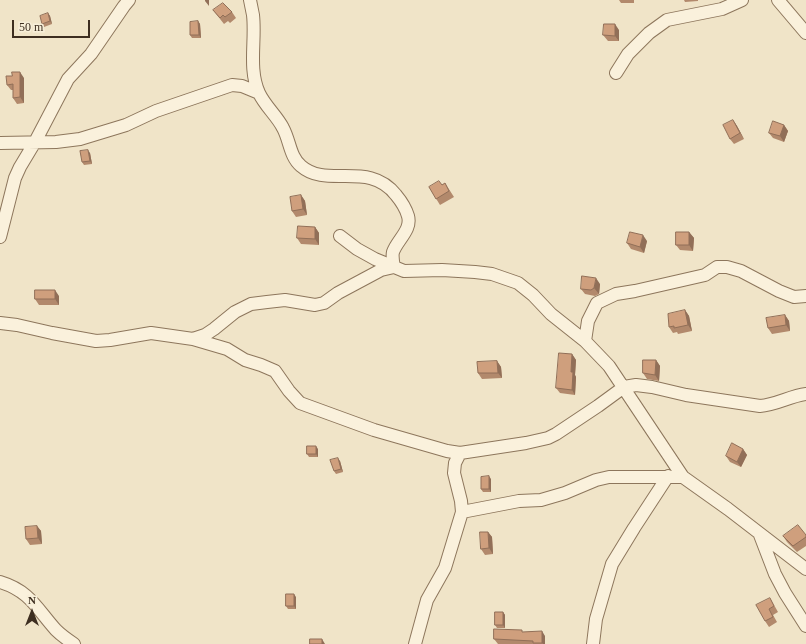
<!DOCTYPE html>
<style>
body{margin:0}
#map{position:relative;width:806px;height:644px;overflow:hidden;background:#f0e4c8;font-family:Georgia,serif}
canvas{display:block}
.north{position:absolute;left:12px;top:592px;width:40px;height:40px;-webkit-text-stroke:3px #f7eed8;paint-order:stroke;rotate:0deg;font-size:11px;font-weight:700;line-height:16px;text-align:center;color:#3d2e20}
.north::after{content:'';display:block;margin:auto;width:14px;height:18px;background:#3d2e20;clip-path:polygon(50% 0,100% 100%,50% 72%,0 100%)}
.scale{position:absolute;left:12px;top:20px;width:78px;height:18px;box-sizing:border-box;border:2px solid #3d2e20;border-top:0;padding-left:5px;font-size:12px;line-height:14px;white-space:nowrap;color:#3d2e20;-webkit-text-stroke:3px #f7eed8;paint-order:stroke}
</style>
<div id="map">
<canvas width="806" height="644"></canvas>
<div class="north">N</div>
<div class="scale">50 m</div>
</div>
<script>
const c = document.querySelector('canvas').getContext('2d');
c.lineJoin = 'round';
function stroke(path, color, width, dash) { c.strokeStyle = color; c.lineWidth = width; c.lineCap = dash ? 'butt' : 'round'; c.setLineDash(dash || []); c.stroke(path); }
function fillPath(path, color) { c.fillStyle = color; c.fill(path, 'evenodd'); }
const street = new Path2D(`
 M778 0 806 33
 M616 73 628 54 649 33 667 20 722 9 742 0
 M0 143 56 142 80 139 126 125 156 111 232 85 242 86 259 93
 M340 236 357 249 375 259 404 271 442 270 475 272 492 274 518 283 533 295 551 314 585 341 609 366 683 477 728 509 806 569
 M0 237 15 178 20 167 35 142 68 79 91 54 124 6 129 0
 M0 323 17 325 52 333 96 341 110 340 151 333 193 339 205 335 214 329 235 312 251 304 267 302 285 300 315 305 324 303 338 293 381 270 394 267C393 262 392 256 393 252 397 240 412 230 408 216 406 209 401 201 396 195 369 160 327 189 301 166 290 157 290 141 283 128 277 116 265 106 259 93 248 69 256 40 253 15 252 10 251 5 250 0
 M193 339 227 349 245 360 261 365 275 371 289 391 300 403 374 430 447 451 460 453 526 443 548 438 556 434 598 406 624 387 636 385 652 387 686 395 760 406C776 405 790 396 806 394
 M585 341 588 321 597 303 616 294 635 291 705 275 717 267H727L741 271 779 291 794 297 806 296
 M462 512 519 501 541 500 565 493 596 480 609 477H683
 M760 535 775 574 785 593 806 626
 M0 582C30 591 37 609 56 630 61 635 68 640 74 644
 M415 644 427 600 445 568 462 512 461 501 454 473 455 463 460 453
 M593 644 596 619 612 564 634 528 668 476`);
const wall = new Path2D(`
 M619 0H634V3H621Z
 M684 0H698V1L685 2Z
 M213 10 232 12 236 18 230 23 228 21 224 24Z
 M48 13 50 16 52 24 44 27 42 24Z
 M198 21 200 24 201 38H192L190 35Z
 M619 30V41H608L603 35Z
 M24 78V103L17 104 13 98V90H11L7 85Z
 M733 120 737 126 744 139 734 144 730 139Z
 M784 125 788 131 784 142 773 138 769 133Z
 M90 153 92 164 84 165 82 162Z
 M445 183 454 197 440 205 429 187 442 185Z
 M301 195 305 201 307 215 296 217 292 211Z
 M315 227 319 233V245L301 244 297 238Z
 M689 232 694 238 693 251 680 250 676 245Z
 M647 241 644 253 631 249 627 243Z
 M600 284 599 294 595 296 585 294 581 289Z
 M59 296V305H39L35 299Z
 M685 310 689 316 692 331 678 334 677 332 673 333 669 327Z
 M785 315 789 321 790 331 772 334 768 328Z
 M572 354 576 360 575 375 576 377 575 395 560 393 556 388Z
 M656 360 660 366 659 381 647 379 643 373Z
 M497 361 501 367 502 378 482 379 478 373Z
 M318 449V457H309L307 454Z
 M743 449 747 455 741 467 730 462 726 456Z
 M340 461 343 472 336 474 334 471Z
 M491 479V492H483L481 489Z
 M37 526 41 531 42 544 30 545 26 539Z
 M488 532 492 537 493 554 485 555 481 549Z
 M806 535V546L797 552 787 542 783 536Z
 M296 597V609H288L286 606Z
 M770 598 778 612 773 615 777 622 769 627 765 621Z
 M503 612 505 615V628H497L495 625Z
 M523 632 545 636V644H498L494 639Z`);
const shadedWall = new Path2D(`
 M205 0H209V6L205 1Z
 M48 13 50 16 52 24 50 21Z
 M198 21 200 24 201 38 199 35Z
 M615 24 619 30V41L615 36Z
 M20 72 24 78V103L20 97Z
 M733 120 737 126 744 139 740 133Z
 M784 125 788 131 784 142 780 136Z
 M88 150 90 153 92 164 90 161Z
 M301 195 305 201 307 215 303 209Z
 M315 227 319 233V245L315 239Z
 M689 232 694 238 693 251 689 245Z
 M643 235 647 241 644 253 640 247Z
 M596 278 600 284 599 294 594 288Z
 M55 290 59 296V305L55 299Z
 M685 310 689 316 692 331 688 325Z
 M785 315 789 321 790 331 786 325Z
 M572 354 576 360 575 375 576 377 575 395 572 390 571 372Z
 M656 360 660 366 659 381 655 375Z
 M497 361 501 367 502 378 498 373Z
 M316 446 318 449V457L316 454Z
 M743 449 747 455 741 467 737 462Z
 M338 458 340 461 343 472 341 469Z
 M489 476 491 479V492L489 489Z
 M37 526 41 531 42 544 38 538Z
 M488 532 492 537 493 554 489 548Z
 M294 594 296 597V609L294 606Z
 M503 612 505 615V628L503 625Z
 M542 631 545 636V644H543L542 643Z
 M322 639 325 644H322Z`);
const building = new Path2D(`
 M223 3 232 12 225 17 223 15 220 18 213 10Z
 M48 13 50 21 42 24 40 16Z
 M198 21 199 35H190V22Z
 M604 24H615V36L603 35Z
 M12 72H20V97L13 98V84L7 85 6 76H12Z
 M733 120 740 133 730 139 723 125Z
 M773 121 784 125 780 136 769 133Z
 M88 150 90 161 82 162 80 151Z
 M439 181 442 185 445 183 449 191 436 199 429 187Z
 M301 195 303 209 292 211 290 197Z
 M298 226 315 227V239L297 238Z
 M630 232 643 235 640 247 627 243Z
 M676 232H689V245H676Z
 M582 276 596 278 594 288 591 290 581 289Z
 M35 290H55V299H35Z
 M685 310 688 325 674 328V326L669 327 668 314Z
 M785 315 786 325 768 328 766 318Z
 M559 353 572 354 571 372H573L572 390 556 388Z
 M643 360H656L655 375 643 373Z
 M497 361 498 373H478L477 362Z
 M732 443 743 449 737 462 726 456Z
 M307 446H316V454H307Z
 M338 458 341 469 334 471 330 460Z
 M489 476V489H481V477Z
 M798 525 806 535V537L793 546 783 536Z
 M37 526 38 538 26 539 25 527Z
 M480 532H488L489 548 481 549Z
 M286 594H294V606H286Z
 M770 598 774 606 769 609 773 617 765 621 756 605Z
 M495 612H503V625H495Z
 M494 629 522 630V632L542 631V643H533V641L494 639Z
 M310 639H322V644H310Z`);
stroke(street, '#8d765c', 14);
stroke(street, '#faf1dc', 12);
fillPath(wall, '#b2896c');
fillPath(shadedWall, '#916f58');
fillPath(building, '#cf9f7d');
stroke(building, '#916f58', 1);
</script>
